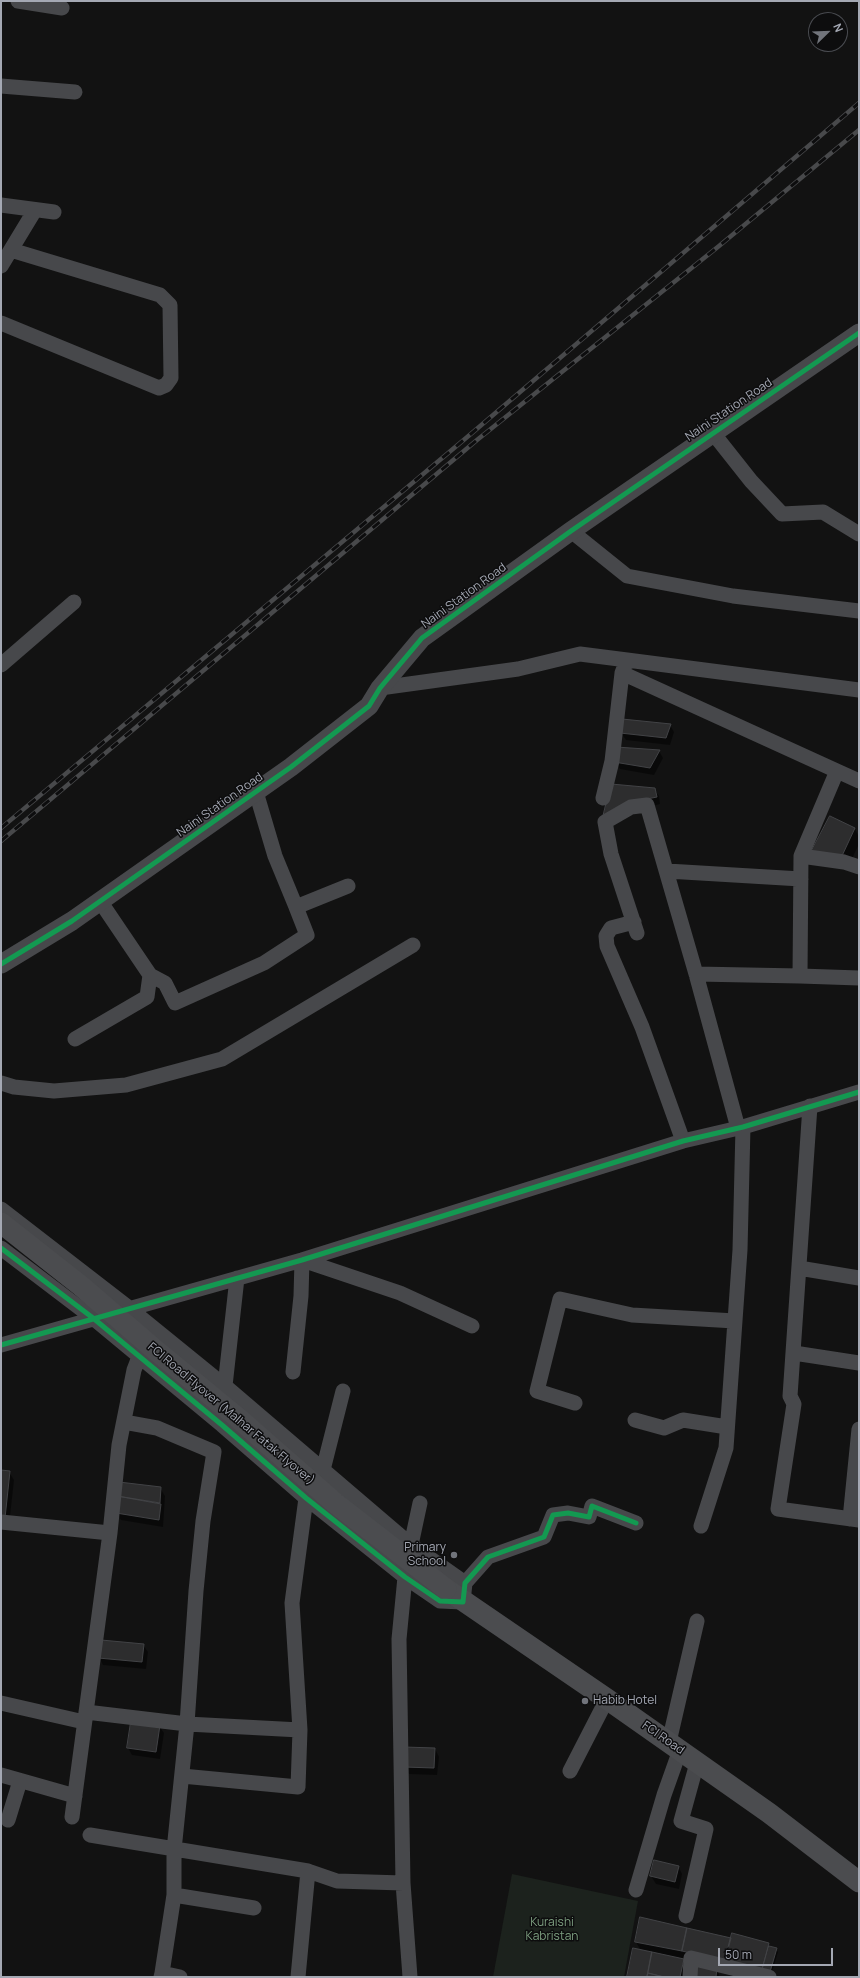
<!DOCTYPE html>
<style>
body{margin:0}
#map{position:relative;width:860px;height:1978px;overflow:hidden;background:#121212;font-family:Manrope,sans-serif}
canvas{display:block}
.frame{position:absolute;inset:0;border:2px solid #a4a8b3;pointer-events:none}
.north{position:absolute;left:808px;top:12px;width:40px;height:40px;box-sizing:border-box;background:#0d0d0e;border:1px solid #494b50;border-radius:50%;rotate:67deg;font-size:11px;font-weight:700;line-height:16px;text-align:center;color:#a4a8b3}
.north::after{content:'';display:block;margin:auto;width:14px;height:18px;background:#71747b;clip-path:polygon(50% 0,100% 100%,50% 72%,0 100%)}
.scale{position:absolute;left:718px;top:1948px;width:115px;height:18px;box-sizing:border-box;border:2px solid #a4a8b3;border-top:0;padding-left:5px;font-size:12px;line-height:14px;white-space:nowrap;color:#a4a8b3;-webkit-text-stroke:3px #0d0d0e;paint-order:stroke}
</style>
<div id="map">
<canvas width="860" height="1978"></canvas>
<div class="frame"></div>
<div class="north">N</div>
<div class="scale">50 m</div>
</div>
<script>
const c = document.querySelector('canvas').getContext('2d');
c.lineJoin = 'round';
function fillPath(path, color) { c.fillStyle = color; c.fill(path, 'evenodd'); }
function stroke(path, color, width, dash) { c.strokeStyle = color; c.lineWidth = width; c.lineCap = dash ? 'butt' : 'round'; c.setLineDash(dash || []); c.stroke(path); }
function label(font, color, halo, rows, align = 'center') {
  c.font = font + ' Manrope,sans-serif'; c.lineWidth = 3; c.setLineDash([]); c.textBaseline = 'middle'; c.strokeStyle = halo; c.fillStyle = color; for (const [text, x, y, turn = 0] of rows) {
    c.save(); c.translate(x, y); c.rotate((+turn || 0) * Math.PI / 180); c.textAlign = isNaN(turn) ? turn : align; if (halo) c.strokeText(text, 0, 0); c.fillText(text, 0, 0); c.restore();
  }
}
const green = new Path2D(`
 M512 1874 638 1901 624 1977H493Z`);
const shadow = new Path2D(`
 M670 725 674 732 670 745 626 740 621 733Z
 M659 751 663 758 654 775 620 769 615 762Z
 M654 789 659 796 660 804 631 811Z
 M830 817 855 829 859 837V844L847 869Z
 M1 1471 9 1472 14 1480 9 1525 1 1524Z
 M119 1483 160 1488 165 1496 163 1527 121 1520 117 1513Z
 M143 1645 148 1652 146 1669 103 1665 99 1657Z
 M159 1726 164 1733 160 1759 132 1755 128 1748Z
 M435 1749 439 1757 437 1775 409 1774 405 1766Z
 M678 1866 682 1874 679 1889 656 1884 651 1876Z
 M732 1939 768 1944 771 1947 776 1949 778 1952 771 1975 717 1969 720 1977H628L641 1951 636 1942Z`);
const building = new Path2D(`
 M622 719 671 724 666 738 620 733Z
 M616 747 660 750 650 768 614 762Z
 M611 784 655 788 657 797 642 800 603 817Z
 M830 816 855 828 841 858 810 854Z
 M1 1470 10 1471 5 1518 1 1517Z
 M119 1482 161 1487 160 1503 117 1496Z
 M117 1496 161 1504 159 1520 116 1513Z
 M101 1640 144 1644 142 1662 98 1658Z
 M131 1722 160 1725 156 1752 127 1748Z
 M404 1747 435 1748 434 1768 404 1767Z
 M654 1860 679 1866 675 1882 650 1876Z
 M640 1917 687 1928 682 1951 635 1942Z
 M687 1928 731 1938 725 1961 682 1951Z
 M732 1933 769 1943 762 1970 725 1961Z
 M769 1946 777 1948 770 1972 762 1970Z
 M633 1948 652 1952 647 1977H627Z
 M652 1952 684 1959 680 1977H664L648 1973Z
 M698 1964 717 1967 716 1977H695Z
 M648 1973 664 1977H647Z`);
const minor = new Path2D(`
 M18 1 62 8
 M1 86 75 92
 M1 205 54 212
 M1 266 35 210
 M1 323 159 388 166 385 171 378 170 305 160 295 11 250
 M713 433 751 481 782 514 823 512 859 534
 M571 531 627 576 733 596 859 611
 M627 660 859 690
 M1 665 74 602
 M380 688 518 669 580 654 627 660 622 673 837 771 801 856 800 976 696 974
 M837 771 859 781
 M256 792 275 856 296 907
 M603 798 612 761 622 673
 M801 856 844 862 859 867
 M667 871 801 879
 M100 901 150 975 165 983 175 1003 264 963 307 935 296 907 348 886
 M634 922 611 928 606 936 607 946 642 1027 683 1141
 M637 933 611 854 605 822 631 807 647 805 696 974 738 1128
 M800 976 859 978
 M75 1039 147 997 150 975
 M1 1083 14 1087 54 1091 126 1085 222 1059 413 945
 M810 1106 790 1396 794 1404 778 1509 859 1520
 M1 1209 129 1308 225 1386 411 1545 465 1583
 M1 1248 93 1318 222 1425 306 1498 405 1577 440 1601 463 1602 465 1583 488 1557 544 1537 553 1515 568 1513 589 1517 592 1506 636 1523
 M799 1268 859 1278
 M1 1345 302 1260 683 1141 743 1127 859 1092
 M794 1353 859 1363
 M293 1372 301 1296 302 1260 400 1293 472 1326
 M225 1386 237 1278
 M575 1403 537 1391 560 1299 632 1315 735 1321
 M635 1420 664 1428 683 1420 727 1427
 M124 1422 157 1428 214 1452 203 1521 196 1591 187 1724 174 1850V1895L162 1973
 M323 1470 343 1391
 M850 1519 859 1429
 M1 1522 110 1533
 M701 1526 726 1448 740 1250 743 1127
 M411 1545 420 1503
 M405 1577 399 1639 403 1883 410 1977
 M1 1703 84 1722
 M86 1712 187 1724 300 1730
 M669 1742 697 1621
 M570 1771 607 1699
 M1 1775 75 1796
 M182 1776 298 1787 300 1730 292 1603 306 1498
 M72 1817 110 1533 119 1445 134 1370 139 1357
 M8 1820 20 1781
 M90 1835 308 1871
 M636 1890 664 1795 680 1750
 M174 1895 254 1908
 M686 1916 706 1829 681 1821 697 1763
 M161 1977 162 1973 180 1977
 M298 1977 308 1871 337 1881 403 1883
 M690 1977 691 1958 769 1977`);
const tertiary = new Path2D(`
 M1 964 72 921 291 767 369 706 380 688 422 638 571 531 859 333`);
const secondary = new Path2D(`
 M446 1589 607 1699 769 1813 859 1882`);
const rail = new Path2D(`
 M1 828 472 433 859 103
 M1 841 477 440 719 246 859 130`);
const secondaryBridge = new Path2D(`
 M1 1223 81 1286 153 1348 238 1418 335 1503 446 1589`);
const cycleway = new Path2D(`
 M1 964 72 921 291 767 369 706 380 688 422 638 571 531 859 333
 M1 1248 93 1318 222 1425 306 1498 405 1577 440 1601 463 1602 465 1583 488 1557 544 1537 553 1515 568 1513 589 1517 592 1506 636 1523
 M1 1345 302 1260 683 1141 743 1127 859 1092`);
const markers = [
 [454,1555,4,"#71747b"],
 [585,1701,4,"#71747b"]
];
const streetNames = [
 ["Naini Station Road",729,410,-34],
 ["Naini Station Road",464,596,-36],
 ["Naini Station Road",220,805,-35],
 ["FCI Road Flyover (Malhar Fatak Flyover)",231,1414,40],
 ["FCI Road",663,1738,35]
];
const poiNames = [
 ["Primary",446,1548],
 ["School",446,1562],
 ["Habib Hotel",593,1701,"left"]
];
const parkNames = [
 ["Kuraishi",552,1923],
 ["Kabristan",552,1937]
];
fillPath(green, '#1c221d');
fillPath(shadow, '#0007');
fillPath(building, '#2d2d2e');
stroke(building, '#424346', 1);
stroke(minor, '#47484b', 15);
stroke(tertiary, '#47484b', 19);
stroke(secondary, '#4b4c4f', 21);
stroke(rail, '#48494b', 4.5);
stroke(rail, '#0d0d0e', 3, [9]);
stroke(secondaryBridge, '#4b4c4f', 21);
stroke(cycleway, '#139951', 5);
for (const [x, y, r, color] of markers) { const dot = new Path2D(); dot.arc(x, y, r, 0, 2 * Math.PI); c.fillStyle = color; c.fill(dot); stroke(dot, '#0d0d0e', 1.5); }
label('12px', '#a4a8b3', '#0d0d0e', streetNames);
label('12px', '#a4a8b3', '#0d0d0e', poiNames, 'right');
label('12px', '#7c9d7f', '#0d0d0e', parkNames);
</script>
